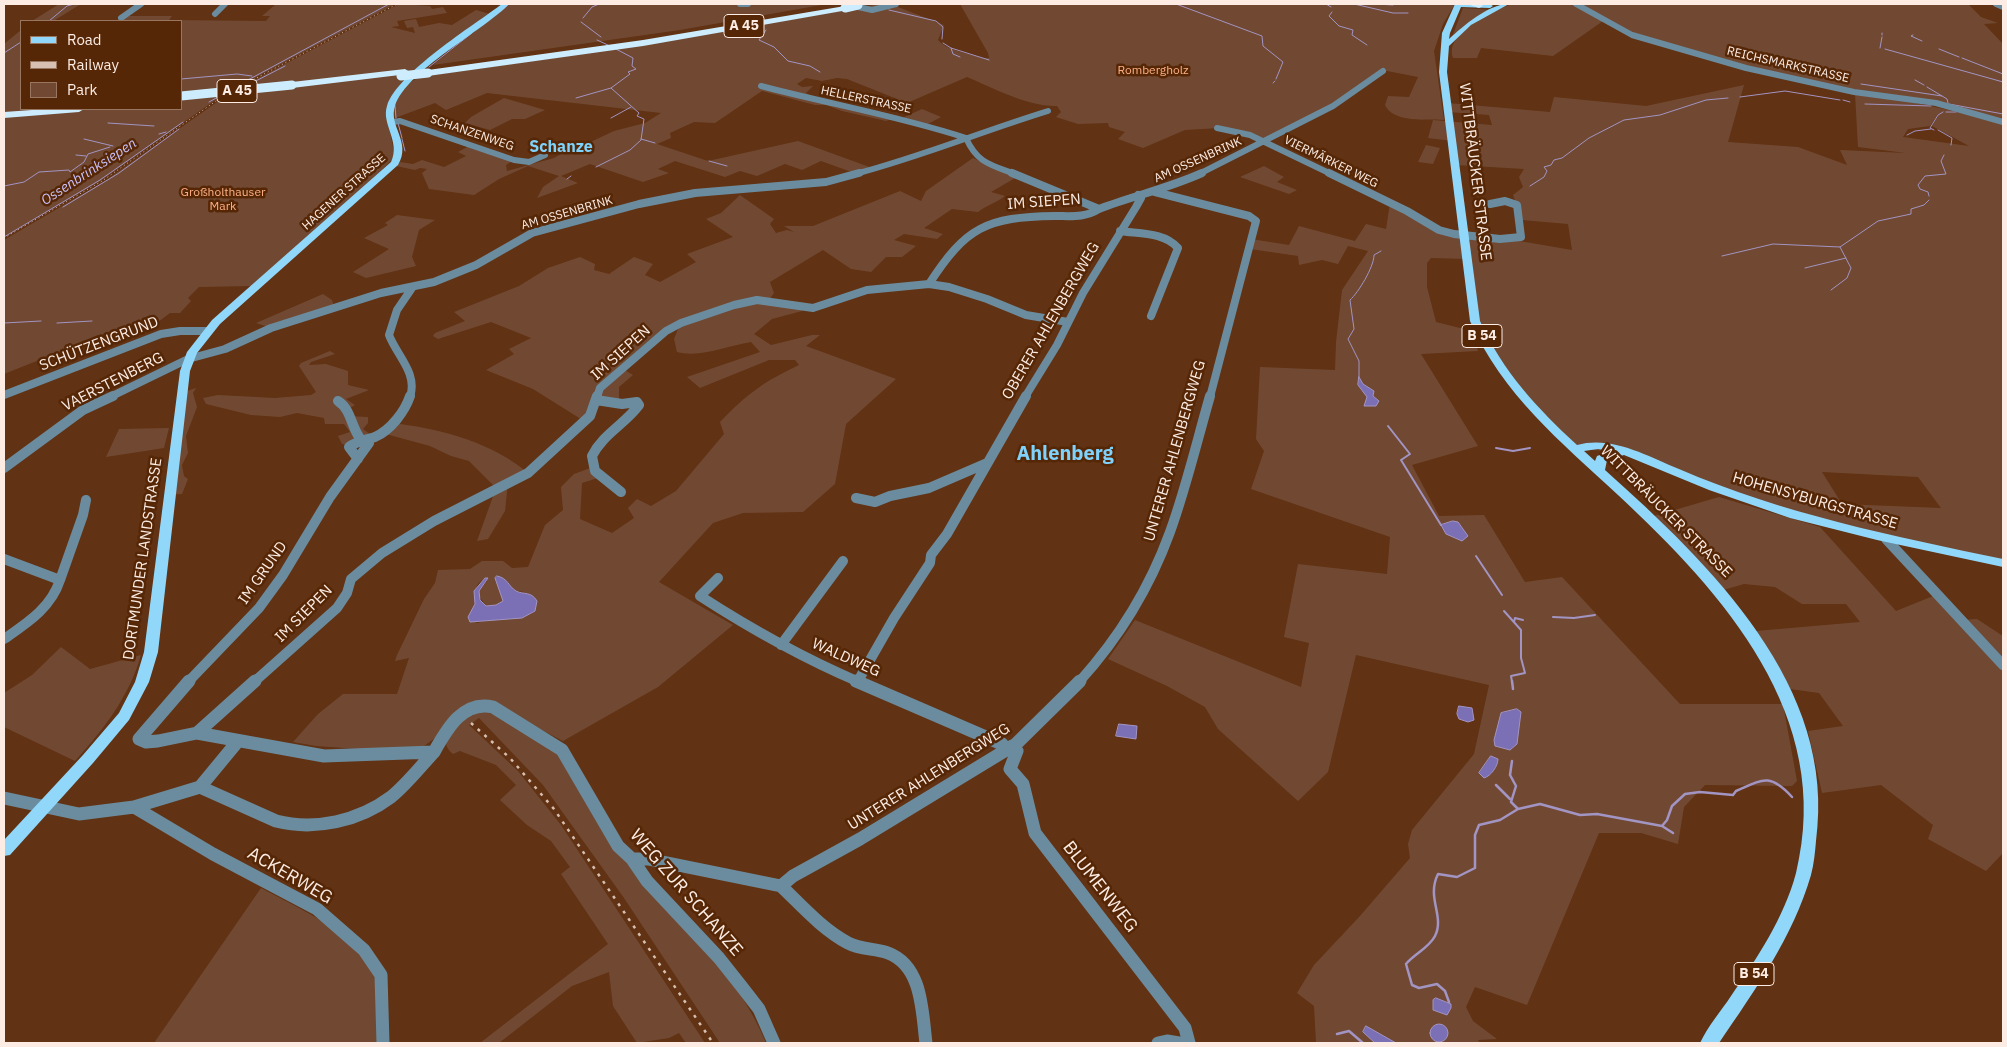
<!DOCTYPE html>
<meta charset="utf-8">
<style>
body{margin:0}
#map{position:relative;width:2007px;height:1047px;overflow:hidden;background:#613213;font-family:"IBM Plex Sans",sans-serif}
canvas{display:block}
.frame{position:absolute;inset:0;border:5px solid #fcece4;pointer-events:none}
.legend{position:absolute;left:20px;top:20px;width:162px;height:90px;box-sizing:border-box;background:#562706;border:1px solid #98765f;margin:0;padding:6px 9px;list-style:none;font-size:15px;color:#fcece4}
.legend li{display:flex;align-items:center;gap:10px;height:25px}
.legend b{width:25px;border:1px solid #98765f}
</style>
<div id="map">
<canvas width="2007" height="1047"></canvas>
<div class="frame"></div>
<ul class="legend">
<li><b style="height:6px;background:#91d7fa"></b>Road</li>
<li><b style="height:6px;background:#d7c0b2"></b>Railway</li>
<li><b style="height:14px;background:#714932"></b>Park</li>
</ul>
</div>
<script>
const c = document.querySelector('canvas').getContext('2d');
c.lineJoin = 'round';
function fillPath(path, color) { c.fillStyle = color; c.fill(path, 'evenodd'); }
function stroke(path, color, width, dash) { c.strokeStyle = color; c.lineWidth = width; c.lineCap = dash ? 'butt' : 'round'; c.setLineDash(dash || []); c.stroke(path); }
function label(font, color, halo, rows, align = 'center') {
  c.font = font + ' "IBM Plex Sans",sans-serif'; c.lineWidth = 5; c.setLineDash([]); c.textBaseline = 'middle'; c.strokeStyle = halo; c.fillStyle = color; for (const [text, x, y, turn = 0] of rows) {
    c.save(); c.translate(x, y); c.rotate((+turn || 0) * Math.PI / 180); c.textAlign = isNaN(turn) ? turn : align; if (halo) c.strokeText(text, 0, 0); c.fillText(text, 0, 0); c.restore();
  }
}
const green = new Path2D(`
 M59 4H81L55 20 121 21 128 16H172L169 20 266 21 270 16H262L276 4H395L224 94 100 181 4 237V44L21 30V109H181V21H32Z
 M399 4 430 6 432 9 443 7 447 13 397 21 399 26 391 27 415 33 413 27 407 28 404 21 416 19 419 27 439 23 452 25 476 10 490 14 403 86 388 122 395 157 345 205 251 286 199 287 188 298 191 301 180 313H170L142 334 112 331 4 374V240L105 181 230 93Z
 M508 4H827L680 30 433 65Z
 M880 4H899L898 7 944 25 938 40C948 51 970 54 984 58H989L988 53 960 4H1455L1443 24 1434 51 1444 120C1427 119 1393 123 1385 105L1388 96 1409 97 1418 77 1382 70 1339 101 1264 141 1219 128 1185 130 1143 148 1118 139 1125 132 1109 127 1108 123 1078 124 1056 117 1061 112 1057 106C1029 107 993 88 967 77L907 103 847 79 837 78 822 81 806 78 797 84 802 87 813 86 806 93 813 97 899 116 886 121 842 111 826 105H815L762 91 715 123 694 122 670 133 671 138 657 144 708 161 798 141 875 169 857 174 821 161 802 170 785 164 757 176 740 171 725 177 675 161 658 169 669 173 643 182 590 164 561 176 578 183 537 198 543 187 559 176 528 166 499 179 474 195 429 189 422 173 427 169 420 168 415 170 396 166 400 162 413 164 422 160 444 167 466 156 458 152 471 145 514 160 506 165 507 171 554 158 579 144 582 146 614 131 645 123 661 113 487 93 446 110 435 103 395 118C391 101 405 83 420 77L645 45Z
 M1511 4H1572L1603 21 1553 56 1481 48 1477 58H1453C1444 32 1493 12 1511 4Z
 M1576 4 1969 5 1981 17 1998 23 1984 24 2003 44V121L1774 74 1626 33Z
 M1463 8 1493 10 1466 24 1452 37Z
 M1744 85 1728 142 1798 147 1847 165 1840 150 1906 153 1858 147 1855 94 1922 102 1957 111 1947 112H1959L2003 124V563L1824 524 1623 452 1576 449 1506 374 1475 321 1467 259 1431 258 1427 263V287L1436 322 1460 328H1471L1478 351 1421 354 1478 446 1412 465 1439 516 1484 515 1525 582 1562 577 1680 704H1783L1797 781 1792 786 1705 785 1684 807 1678 844 1641 833H1599L1527 1005 1475 987 1466 1007 1473 1021 1497 1039 1478 1040 1480 1043H1316L1314 1006 1297 993 1314 965 1360 916 1410 858 1408 844 1412 830 1474 754 1489 685 1356 655 1328 772 1298 801 1218 729 1205 707 1167 686 1108 659 1135 620 1301 687 1309 643 1284 637 1298 564 1387 574 1390 537 1251 489 1264 451 1256 439 1260 367 1335 370 1336 342 1342 290 1368 251 1348 246 1338 264 1322 260 1299 265 1298 256 1250 249 1251 239 1289 245 1299 226 1355 241 1366 224 1386 229 1390 203 1432 226 1572 250 1568 224 1522 220 1513 195 1523 187 1519 177 1524 169 1456 165 1453 141 1428 138 1433 120 1492 125 1489 115 1448 112V103L1550 112 1554 97 1646 106ZM1944 112 1939 114 1932 126 1969 146 1903 137 1908 129 1930 126 1938 114ZM1822 472 1918 477 1941 508 1842 504Z
 M504 98 545 110 525 119H512L490 130 465 123 471 117Z
 M922 109 941 117 926 125 900 119Z
 M1426 145 1440 148 1433 164 1418 162Z
 M973 158 1017 177 991 192 1005 196C996 203 987 205 978 212L952 209 924 228 943 234 937 239 904 234 894 240 916 246 902 257H886L871 272 851 269 823 250 770 282 774 293 769 300 806 306 802 311 772 319 754 334 771 345 812 335H820L806 346 896 379 846 424 835 484 803 512 743 513 713 523 659 582 733 625 658 687 563 741 486 701 424 746 388 751 316 746 293 742 318 714 343 694H397L409 658 395 661 397 655 424 599 435 583 438 570 470 569 482 561H503L512 568 528 567 545 525 563 510 561 487 574 474 593 467 601 477 582 483 580 519 612 533 634 518 628 508 637 499 651 506 676 491 724 434 720 422C747 394 763 382 799 365L795 360H769L700 388 687 377 760 352 751 342C726 346 701 358 677 352L674 339 680 324 623 369 633 375 619 387V398L622 404 596 400 584 421 533 389 486 370 514 354 509 349 531 338 491 322 438 339 433 336 435 333 465 321 454 312 519 286 548 268 580 257 595 264 594 270 609 274 634 257 653 264 645 275 660 282 696 262 687 254 733 237 706 219 721 213 740 195 774 219 770 224 776 233 787 230 794 232 784 226H813L900 191 921 201 926 191ZM485 578 487 581 479 591V596L486 606 496 605 503 601 499 588 524 592 481 622 477 623 468 617C470 614 474 610 474 606 478 594 470 588 485 578Z
 M1264 166 1284 177 1277 182 1297 190 1289 194 1240 177Z
 M397 215 435 220 419 230 412 257 416 266 366 278 353 272 389 249 364 238 388 225 385 223Z
 M323 294 332 300 334 307 271 328 256 323Z
 M330 351 335 354 311 362 309 365 326 364 348 371V385L369 390 346 399 355 405 345 411 347 416 368 417V423L363 429 374 437 351 446 342 444 338 436 350 432 344 424H325L324 418 297 413 280 417 251 415 206 404 203 398 218 395 275 398 311 395 316 392 299 366 301 363Z
 M196 388 193 393 197 407 186 436 188 453 182 465 184 476 188 479 182 494 169 495 187 391Z
 M398 417 400 424C445 430 492 443 528 473L508 482 505 511 488 539 477 541 496 488 469 461 451 456 430 446 382 433Z
 M169 428 164 448 106 457 119 429Z
 M1719 497 1820 527 1896 611 1938 594 1961 620 1977 619 2003 636V853L1986 871 1928 839 1933 825 1881 785 1822 793 1808 731 1843 726 1819 693 1790 689 1756 631 1860 622 1846 604H1802L1775 587 1744 584 1723 590 1654 516Z
 M61 647 90 669 141 655C129 697 104 729 75 761L4 727V693L32 675Z
 M481 708 553 747 611 846 623 856C672 912 739 975 766 1043H720L624 898 543 785 479 718 469 725 518 771 561 825 705 1043H686L679 1033 669 1038 637 1043 613 1006 609 972 572 986 499 1043H480L608 944 561 874 570 867 551 841 527 825 500 800 516 785 496 765 460 751 453 754C431 735 468 717 481 708Z
 M261 888C296 907 361 935 374 975 381 995 379 1022 380 1043H154Z`);
const water = new Path2D(`
 M1359 377 1363 384 1374 391 1373 396 1379 401 1376 406H1364L1367 397 1358 385Z
 M1453 521 1458 522 1468 536 1462 541 1446 534 1441 525Z
 M497 576C508 578 508 586 516 591 524 595 531 591 537 601L535 611 522 618 470 622 468 617 475 604 474 591 485 578H488L479 591 480 600 486 606 496 605 503 601 495 578Z
 M1459 706 1472 708 1474 720 1468 722 1459 719 1457 714Z
 M1517 709 1521 712 1517 744 1510 750 1495 746 1494 740 1501 713Z
 M1119 724 1137 726 1136 739 1116 736Z
 M1491 756 1498 759C1498 766 1491 776 1484 778L1479 773Z
 M1436 998 1451 1004V1008L1447 1015 1433 1010V1000Z
 M1430 1033a9 9 0 1 1 18 0a9 9 0 1 1-18 0Z
 M1366 1026 1396 1043H1375L1363 1032Z`);
const streamFar2 = new Path2D(`
 M1176 4 1262 36 1263 46 1283 62 1276 79
 M1326 4 1331 7
 M1354 4 1393 13H1408
 M1377 4 1393 5
 M889 10 936 21 943 27 942 39
 M500 12 508 5
 M1332 12 1329 16 1339 26 1353 30 1352 35 1367 45
 M583 18 592 7 599 4
 M49 21 67 6 74 4
 M581 22 601 37
 M766 30 759 40 774 47 788 61 810 66 820 72
 M1882 33V35
 M1913 35 1911 36 1922 41
 M597 40 610 46
 M943 43 951 48 989 60
 M951 48 953 54 960 57
 M1880 48 1882 37
 M1885 49 2003 82
 M1939 49 1959 57
 M4 53 21 42
 M1962 58 2003 74
 M429 67 472 33
 M181 79 237 74 252 76
 M1915 80 1924 85
 M1273 83 1275 81
 M1861 84 1942 96
 M246 86 285 66
 M235 87 389 4
 M1927 87 1947 99 1948 103
 M1740 97 1785 91 1840 100
 M576 98 611 88
 M1843 100 1850 102
 M209 102 218 97
 M1865 104 1931 106
 M1949 104 2003 114
 M395 106 396 118
 M1946 112H1956
 M611 118 631 107
 M108 123 154 126
 M398 123 402 138
 M1934 130 1930 128 1938 115 1943 112
 M1938 130 1952 138 1951 145
 M159 134 166 132
 M1907 135 1915 131 1931 129
 M84 139 113 146
 M402 139 405 151
 M641 139 655 143
 M76 155 86 156
 M709 161 727 166
 M596 167 630 150 641 140 644 119 637 116 639 113 611 88 630 74 628 72 636 69 632 66 633 58 616 49
 M567 179 571 176
 M4 186 24 182 39 172 69 170 70 172 84 162 88 154 110 147
 M1530 186 1544 177 1547 171 1544 167 1551 165 1554 160 1562 158 1589 138 1624 120 1660 115 1706 100 1728 98
 M1929 196 1928 192 1920 189 1918 185 1925 176 1946 174 1941 161 1944 155
 M63 207 119 173 179 129
 M4 237 100 180 183 122
 M1722 256 1773 244 1840 247 1878 221 1911 214V209L1924 205 1929 200
 M1805 268 1846 258
 M1831 290 1847 278 1851 268 1840 247
 M4 323 41 321
 M57 323 92 321
 M1359 377V361L1348 339 1354 329 1350 300C1358 293 1374 267 1374 255L1381 251`);
const streamFar1 = new Path2D(`
 M1388 426 1410 454 1401 460 1441 525
 M1496 448 1513 451 1530 448
 M1476 556 1502 595
 M1504 611 1521 630V658L1525 673 1511 676 1512 682
 M1553 617 1574 618 1595 615
 M1514 622 1515 618 1523 620`);
const stream = new Path2D(`
 M1512 681 1513 689
 M1496 785 1510 799
 M1518 809 1540 804 1580 815 1597 814 1662 826 1667 820 1672 806 1685 794 1700 792 1733 795 1736 791C1763 779 1770 773 1792 797
 M1662 826 1673 833
 M1449 1002 1445 991 1437 984 1419 988 1412 985 1406 964C1414 954 1429 948 1435 936 1445 916 1426 898 1438 874L1457 877 1475 868V835L1479 825 1500 820 1518 809 1511 802 1516 786 1510 775 1512 761
 M1337 1034 1349 1031 1363 1043`);
const minorFar3 = new Path2D(`
 M740 4H748
 M1576 4 1632 35 1746 68 1854 92 1936 103 2003 122
 M1996 4 2003 7
 M849 5 872 10 896 4
 M215 14 225 4
 M121 18 141 4
 M761 86C829 104 899 116 966 138
 M393 122 400 121 514 160 529 162 545 155
 M1217 128 1250 135 1331 174
 M966 138C977 163 991 165 1015 174
 M855 174C920 157 983 131 1048 111
 M1199 174 1333 106 1383 71`);
const minorFar2 = new Path2D(`
 M1012 173 1099 209C1133 196 1169 188 1202 173
 M1329 173 1407 211 1439 230 1454 234 1500 239 1521 237 1517 205 1505 201 1490 204
 M1155 192 1249 216 1256 221 1210 397
 M1120 231C1139 234 1164 232 1178 248L1151 316
 M929 284 949 287 987 299 1026 315 1068 322
 M4 395 161 334 180 331H207
 M110 397 188 359 225 349 271 328 381 293 434 282 476 265 532 233 639 204 695 193 826 182 859 173
 M410 397C418 373 397 356 389 335L397 310 412 288
 M597 397 600 388 666 331 681 323 734 305 757 300 813 308 867 290 929 284C966 227 986 217 1055 216 1071 216 1085 218 1099 209
 M1025 397 1057 345 1083 293 1136 207 1141 198 1138 195`);
const minorFar1 = new Path2D(`
 M596 400 622 404 637 402 639 405C625 424 603 434 592 456L595 471 621 492
 M338 401C352 410 351 429 362 441
 M358 459 349 447C357 441 366 440 375 437 391 430 405 411 410 396
 M4 468 83 410 113 396
 M856 498 875 502 890 496 929 488 987 463
 M1886 539 2003 665
 M4 559 60 580C51 608 27 623 4 639
 M718 578 700 596C751 629 803 658 859 682
 M60 580 83 515 86 500
 M781 645 843 561
 M858 681 894 618 930 563 931 555 947 534 1026 396
 M188 682 259 608 283 575 330 497 369 443 367 440
 M254 682 337 608 347 593 351 579 382 553 434 521 528 473 590 416 597 396
 M1079 682C1118 639 1150 587 1170 532 1186 488 1197 441 1210 396`);
const minor = new Path2D(`
 M189 681 139 739 146 742 158 741 197 733 324 756 434 752C447 729 463 700 493 707L562 750 618 846 632 859 647 881 719 958 742 987 759 1009 774 1043
 M856 681 1002 744 1006 749
 M197 733 255 681
 M1012 746 1017 751 1010 769 1023 784 1035 833 1185 1028 1189 1043
 M200 787 238 741
 M4 798 79 814 134 807 200 787 276 821C315 831 359 821 391 797 407 784 420 767 434 752
 M134 807 213 854 317 909 364 950 381 975 383 1043
 M632 859H648L781 886 793 876 860 839 1016 744 1080 681
 M781 886C802 906 822 929 848 943 861 950 875 948 888 953 923 966 922 1013 926 1043
 M1158 1043 1167 1041 1179 1043`);
const major = new Path2D(`
 M502 4H509C483 31 406 71 395 106 388 126 412 142 398 165L220 324 197 353 190 371 158 652 149 682 129 720 93 763 10 855 4 856V840L83 755 119 713 135 682 144 652 180 371 187 352 212 320 391 162C401 142 381 124 387 106 397 73 474 25 502 4Z
 M1455 4H1490L1493 6 1490 8 1461 7 1450 33 1449 39C1463 26 1490 3 1509 4L1471 25 1449 46 1447 72 1480 321C1503 372 1537 408 1577 445 1611 435 1648 456 1679 469 1783 514 1893 536 2003 559V567L1877 540 1790 518 1709 490 1624 455 1607 460 1605 470C1710 564 1838 687 1816 841 1815 852 1814 864 1811 875 1793 937 1755 990 1719 1043H1700C1708 1026 1721 1011 1731 996 1757 958 1784 918 1796 873 1835 716 1723 593 1618 495 1561 442 1502 394 1470 321L1439 72 1442 33ZM1598 449 1611 451 1597 456 1595 461 1584 451Z`);
const highway = new Path2D(`
 M1467 4H1480L1483 6 1479 8Z
 M845 6 849 8 848 10 643 46 428 76 423 73 428 70 643 40Z
 M405 69 410 72 408 74 292 88 287 85 292 82Z
 M46 109H84L79 112 4 118V112Z`);
const railFar1 = new Path2D(`
 M4 238 102 181 226 94 397 4`);
const rail = new Path2D(`
 M471 723 510 758 554 809 713 1043`);
const highwayBridge = new Path2D(`
 M845 8 858 5
 M401 76 428 73
 M181 96 292 85`);
const farStreetnames = [
 ["REICHSMARKSTRASSE",1788,65,13],
 ["HELLERSTRASSE",866,100,12],
 ["SCHANZENWEG",472,133,19],
 ["AM OSSENBRINK",1198,160,-24],
 ["VIERMÄRKER WEG",1331,162,26],
 ["HAGENER STRASSE",344,192,-42],
 ["AM OSSENBRINK",567,213,-16]
];
const farParknames = [
 ["Rombergholz",1153,71],
 ["Großholthauser",223,193],
 ["Mark",223,207]
];
const shields = [
 [744,26,40],
 [237,91,40],
 [1482,336,40],
 [1754,974,40]
];
const shieldNames = [
 ["A 45",744,26],
 ["A 45",237,91],
 ["B 54",1482,336],
 ["B 54",1754,974]
];
const farWaternames = [
 ["Ossenbrinksiepen",89,172,-33]
];
const streetNames = [
 ["WITTBRÄUCKER STRASSE",1475,172,83],
 ["IM SIEPEN",1044,202,-4],
 ["OBERER AHLENBERGWEG",1051,321,-60],
 ["SCHÜTZENGRUND",99,344,-21],
 ["IM SIEPEN",621,353,-42],
 ["VAERSTENBERG",113,382,-27],
 ["UNTERER AHLENBERGWEG",1175,451,-74],
 ["HOHENSYBURGSTRASSE",1815,501,16],
 ["WITTBRÄUCKER STRASSE",1666,512,45],
 ["DORTMUNDER LANDSTRASSE",143,559,-82],
 ["IM GRUND",263,573,-55],
 ["IM SIEPEN",304,614,-45],
 ["WALDWEG",846,658,24],
 ["UNTERER AHLENBERGWEG",929,777,-32]
];
const farDistrictnames = [
 ["Schanze",561,147]
];
const nearStreetnames = [
 ["ACKERWEG",290,876,30],
 ["BLUMENWEG",1100,887,52],
 ["WEG ZUR SCHANZE",686,893,49]
];
const districtNames = [
 ["Ahlenberg",1065,454]
];
fillPath(green, '#714932');
fillPath(water, '#7b6fb5');
stroke(water, '#a294c3', 1);
stroke(streamFar2, '#a294c3', 1);
stroke(streamFar1, '#a294c3', 2);
stroke(stream, '#a294c3', 2.5);
stroke(minorFar3, '#6b8c9e', 6);
stroke(minorFar2, '#6b8c9e', 8);
stroke(minorFar1, '#6b8c9e', 10);
stroke(minor, '#6b8c9e', 13);
fillPath(major, '#91d7fa');
fillPath(highway, '#cdedfe');
stroke(railFar1, '#d7c0b2', 1, [1, 3]);
stroke(rail, '#d7c0b2', 2.5, [3, 6]);
stroke(highwayBridge, '#cdedfe', 9);
label('12px', '#fcece4', '#562706', farStreetnames);
label('12px', '#fdaf83', '#562706', farParknames);
for (const [x, y, w] of shields) { const box = new Path2D(); box.roundRect(x - w / 2, y - 11.5, w, 23, 4); c.fillStyle = '#562706'; c.fill(box); stroke(box, '#fcece4', 1); }
label('bold 14px', '#fcece4', null, shieldNames);
label('italic 14px', '#cac2fd', '#562706', farWaternames);
label('15px', '#fcece4', '#562706', streetNames);
label('bold 16px', '#7ed2fb', '#562706', farDistrictnames);
label('18px', '#fcece4', '#562706', nearStreetnames);
label('bold 20px', '#7ed2fb', '#562706', districtNames);
</script>
